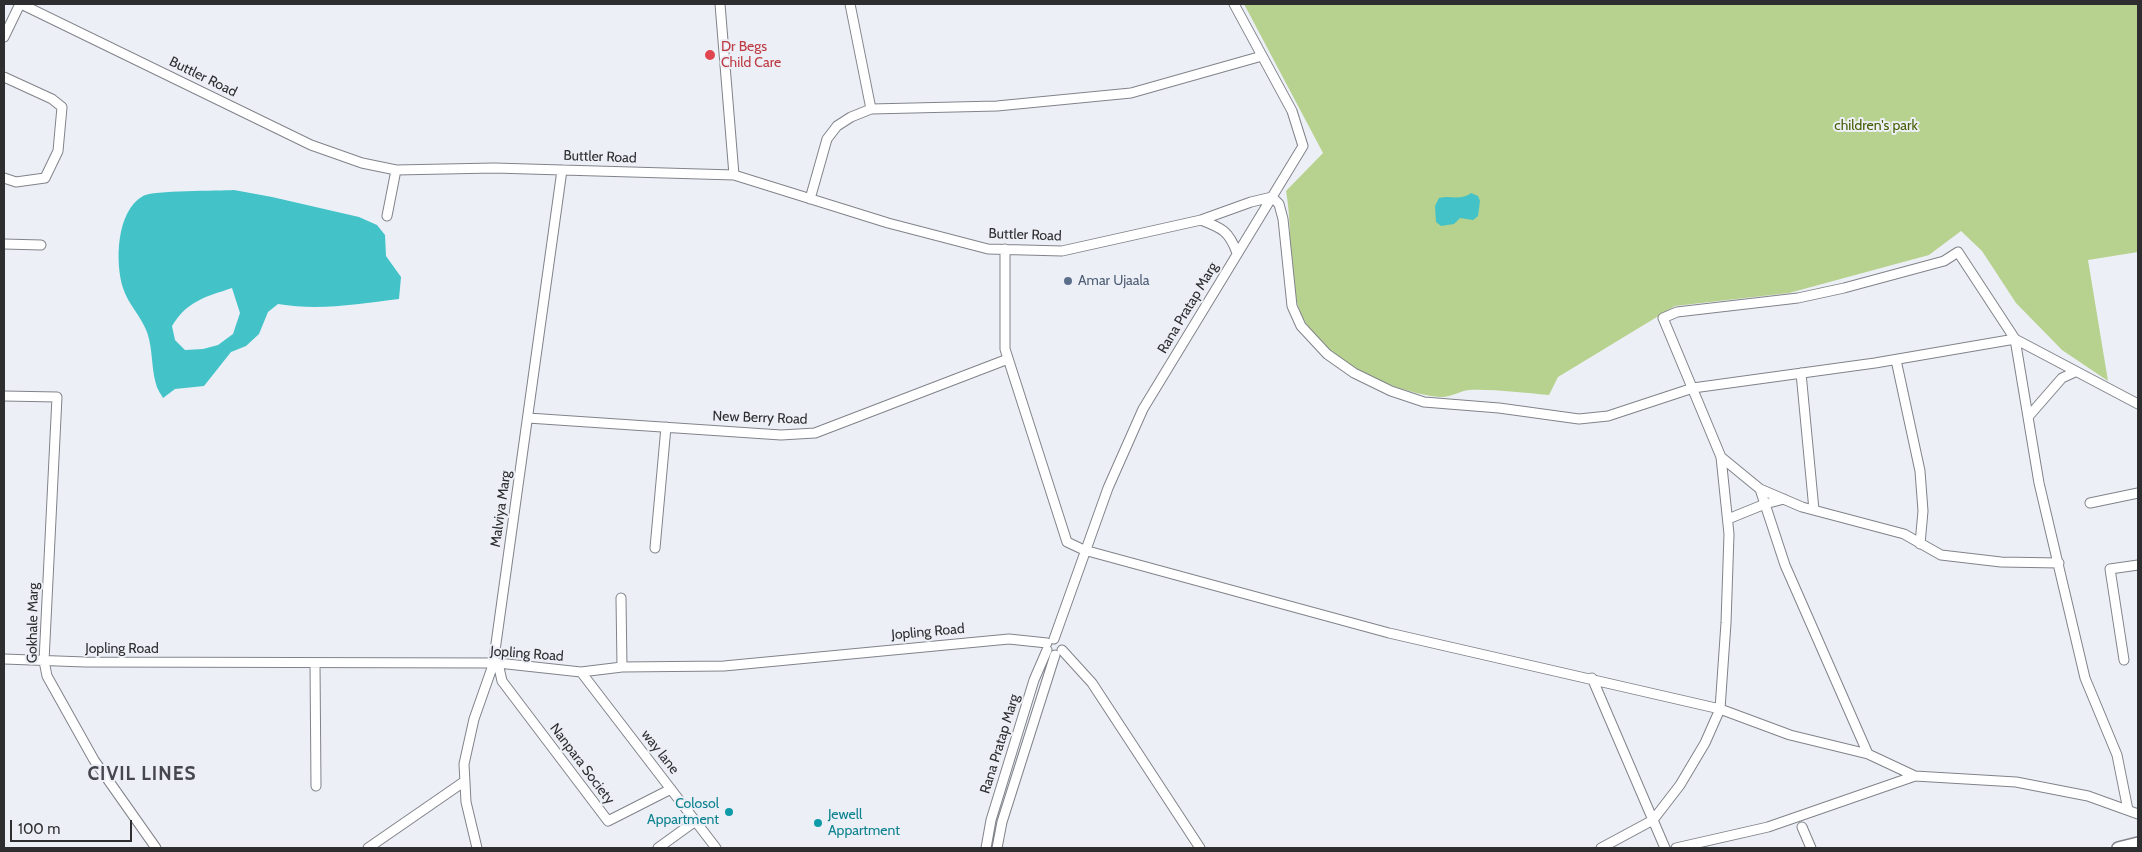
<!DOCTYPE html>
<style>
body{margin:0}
#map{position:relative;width:2142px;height:852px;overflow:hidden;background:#edeff7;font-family:Cabin,sans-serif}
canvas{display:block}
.frame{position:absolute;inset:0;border:5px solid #2e2e31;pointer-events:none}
.scale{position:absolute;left:10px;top:820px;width:122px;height:22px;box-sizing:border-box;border:2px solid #2e2e31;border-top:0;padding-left:6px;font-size:15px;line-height:18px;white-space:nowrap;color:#2e2e31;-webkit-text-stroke:4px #edeff7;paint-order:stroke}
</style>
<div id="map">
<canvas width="2142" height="852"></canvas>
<div class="frame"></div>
<div class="scale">100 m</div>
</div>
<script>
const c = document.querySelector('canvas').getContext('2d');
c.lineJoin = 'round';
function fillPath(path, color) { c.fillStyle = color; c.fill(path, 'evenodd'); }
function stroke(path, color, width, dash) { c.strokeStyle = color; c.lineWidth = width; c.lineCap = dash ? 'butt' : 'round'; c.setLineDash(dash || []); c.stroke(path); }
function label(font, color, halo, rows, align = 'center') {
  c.font = font + ' Cabin,sans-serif'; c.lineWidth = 4; c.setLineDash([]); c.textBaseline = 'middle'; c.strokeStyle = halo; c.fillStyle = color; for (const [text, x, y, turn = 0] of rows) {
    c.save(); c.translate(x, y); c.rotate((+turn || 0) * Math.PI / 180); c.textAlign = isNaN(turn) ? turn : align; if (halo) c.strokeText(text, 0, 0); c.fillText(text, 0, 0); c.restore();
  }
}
const green = new Path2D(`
 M1244 4H2138V252L2088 260 2108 381 2062 350 2016 303 1982 251 1961 231 1929 255 1789 293 1675 306 1558 377 1549 395C1523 393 1495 389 1469 390 1459 391 1450 398 1440 397 1393 393 1318 358 1300 311 1287 276 1293 229 1286 191L1323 153Z`);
const water = new Path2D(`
 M234 190 272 197 359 217 377 225 385 235 386 256 401 277 399 299C358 304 319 311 278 304L268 312 259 334 246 346 231 352 204 386 175 389 163 398C161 394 157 389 156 384 151 367 153 349 147 332 141 316 128 304 123 288 115 263 116 211 143 196 153 190 218 191 234 190ZM232 288 240 313 233 334 218 345 203 349 185 350 175 340 172 326C188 300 206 297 232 288Z
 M1471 193 1478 196 1480 201 1478 216 1473 220 1460 218 1454 224 1441 226 1436 222 1435 206 1439 198C1450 195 1461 201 1471 193Z`);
const minor = new Path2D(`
 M21 4 311 145 362 163 396 170 494 168 734 175 888 223 988 249 1062 251 1201 220 1251 202 1272 197 1279 204 1283 219 1292 306 1301 326 1327 354 1354 373 1391 391 1424 402 1499 408 1579 419 1608 416 1693 388 1875 363 2015 339 2039 483 2085 678 2117 755 2128 810
 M720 4 734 175
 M850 4 871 109
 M4 37 20 4
 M4 77 52 99 62 107 58 151 45 178 16 182 4 178
 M810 199 827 139 837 126 851 117 871 109 997 106 1131 93 1262 56
 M387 216 396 170
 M1201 220C1222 228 1229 231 1237 253
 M4 244 41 245
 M1005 249V349L1067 542 1084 550 1389 633 1720 709 1790 735 1868 754 1915 776 2016 782 2088 796 2138 814
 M1896 360 1920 471 1923 511 1920 544
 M1801 373 1814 510
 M4 396 57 397 44 661 47 676 94 760 156 848
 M2028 417 2062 378 2075 372
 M528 418 781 435 815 433 1008 359
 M1721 457 1760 489 1802 507 1904 534 1941 555 2001 562 2059 563
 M1760 489 1785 565 1868 754
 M2090 503 2138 493
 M1728 519 1765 504 1784 499
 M655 548 666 427
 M621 598 622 667
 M1054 639 1108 488 1143 409 1303 146 1292 111 1234 4
 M1062 650 1092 683 1200 848
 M4 659 85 662 498 663 581 672 622 667 724 666 1009 639 1047 643
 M2124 660 2110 569 2138 565
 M315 663 316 786
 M498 663 502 681 608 821 671 789
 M581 672 716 848
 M1592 678 1665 848
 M1802 827 1811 848
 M368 848 465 781
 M477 848 466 802 464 764 474 719 493 665 562 170
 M658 848 694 822
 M986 848 991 820 1034 680 1047 650
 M997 848 1002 822 1055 655
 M1601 848 1653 820 1680 785 1705 743 1720 709 1726 623 1729 534 1721 457 1663 318 1677 312 1798 298 1844 288 1944 261 1958 252 2015 339 2138 404
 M1676 848 1768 827 1915 776`);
const major = new Path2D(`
 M2118 848 2138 843`);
const markers = [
 [710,55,6,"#e0444e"],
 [1068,281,5,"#5c6f8a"],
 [729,812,5,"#0f9aa8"],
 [818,823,5,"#0f9aa8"]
];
const healthNames = [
 ["Dr Begs",721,47],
 ["Child Care",721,63]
];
const streetNames = [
 ["Buttler Road",203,77,26],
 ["Buttler Road",600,157,2],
 ["Buttler Road",1025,235,2],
 ["Rana Pratap Marg",1188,308,-59],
 ["New Berry Road",760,418,2],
 ["Malviya Marg",501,509,-82],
 ["Gokhale Marg",33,623,-89],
 ["Jopling Road",928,632,-5],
 ["Jopling Road",122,649],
 ["Jopling Road",527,654,4],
 ["Rana Pratap Marg",1000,744,-73],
 ["way lane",660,752,52],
 ["Nanpara Society",582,764,53]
];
const parkNames = [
 ["children's park",1876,126]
];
const serviceNames = [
 ["Amar Ujaala",1078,281]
];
const cultureNames = [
 ["Colosol",719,804],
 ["Appartment",719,820],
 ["Jewell",828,815,"left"],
 ["Appartment",828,831,"left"]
];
const districtNames = [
 ["CIVIL LINES",142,774]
];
fillPath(green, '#b7d28e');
fillPath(water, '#43c3c8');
stroke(minor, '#81838a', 11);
stroke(major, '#81838a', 14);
stroke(minor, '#fff', 9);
stroke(major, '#fff', 11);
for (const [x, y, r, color] of markers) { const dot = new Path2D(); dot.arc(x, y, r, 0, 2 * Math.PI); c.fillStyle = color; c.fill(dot); stroke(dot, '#edeff7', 2); }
label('14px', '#be3a42', '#edeff7', healthNames, 'left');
label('14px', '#2e2e31', '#edeff7', streetNames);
label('14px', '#455f03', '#edeff7', parkNames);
label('14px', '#4e5e75', '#edeff7', serviceNames, 'left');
label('14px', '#0d838f', '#edeff7', cultureNames, 'right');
c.letterSpacing = '1px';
label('bold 19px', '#46474e', '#edeff7', districtNames);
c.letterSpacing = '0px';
</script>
